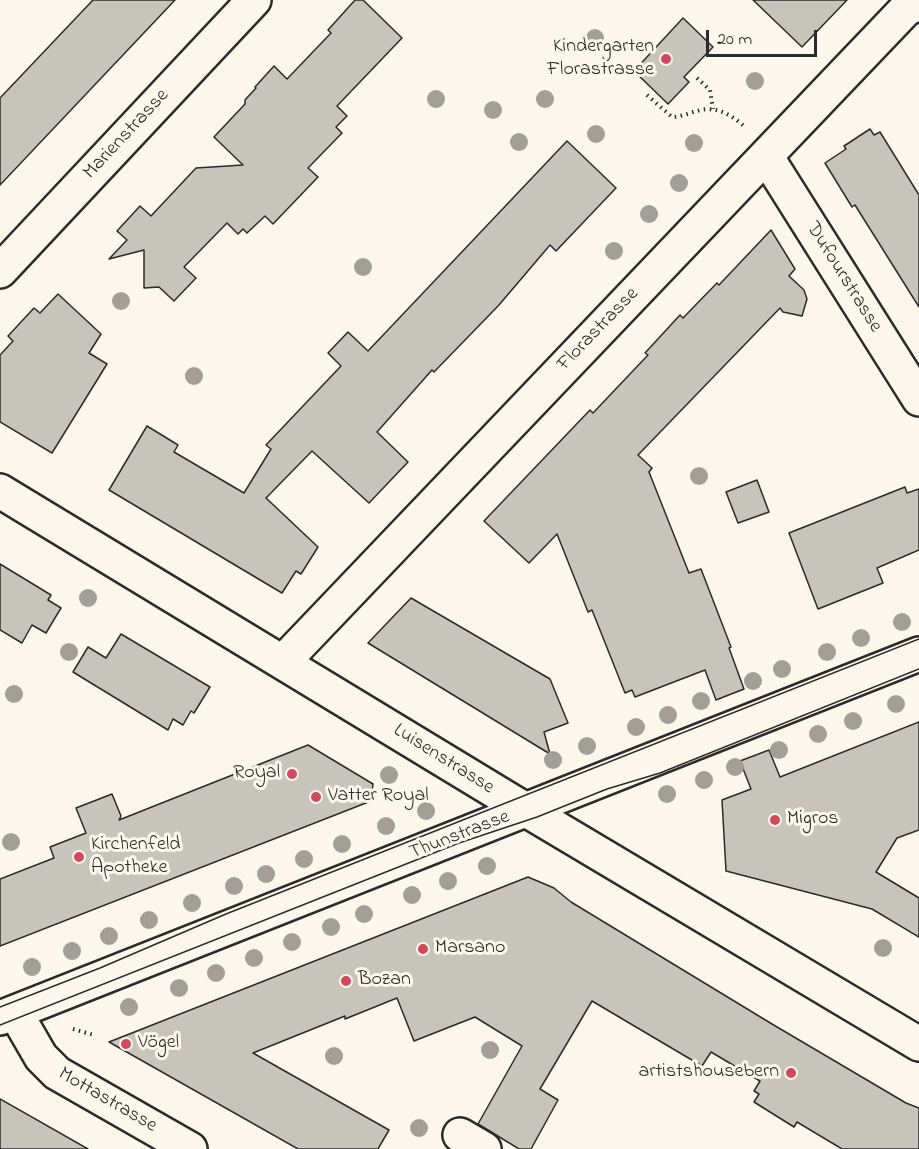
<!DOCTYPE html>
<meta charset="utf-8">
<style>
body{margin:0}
#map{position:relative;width:919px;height:1149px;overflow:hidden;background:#fbf7ec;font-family:"Indie Flower",sans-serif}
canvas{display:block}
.scale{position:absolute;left:706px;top:30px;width:111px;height:27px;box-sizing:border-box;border:3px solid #2b2b2b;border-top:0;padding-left:8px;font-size:18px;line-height:21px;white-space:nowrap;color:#2b2b2b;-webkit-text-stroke:4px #fbf7ec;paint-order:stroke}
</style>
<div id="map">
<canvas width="919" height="1149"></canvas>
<div class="scale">20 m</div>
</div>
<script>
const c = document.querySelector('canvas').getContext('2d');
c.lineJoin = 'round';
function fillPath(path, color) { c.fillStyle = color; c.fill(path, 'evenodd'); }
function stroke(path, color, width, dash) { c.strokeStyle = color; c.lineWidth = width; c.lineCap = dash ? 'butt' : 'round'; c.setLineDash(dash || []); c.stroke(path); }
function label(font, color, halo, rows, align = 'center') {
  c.font = font + ' "Indie Flower",sans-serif'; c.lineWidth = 6; c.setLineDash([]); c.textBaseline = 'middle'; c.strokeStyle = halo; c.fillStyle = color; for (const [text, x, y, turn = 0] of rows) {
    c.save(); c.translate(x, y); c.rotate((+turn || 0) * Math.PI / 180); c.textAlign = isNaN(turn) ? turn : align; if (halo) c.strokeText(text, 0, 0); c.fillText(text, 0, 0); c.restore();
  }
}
const building = new Path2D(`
 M93 0H175L0 185V98Z
 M355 0H363L402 38 337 106 347 116 336 127 342 133 308 168 318 177 273 224 265 216 247 233 243 229 238 234 227 223 184 267 196 278 174 301 159 287 144 288V250L109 259 127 240 117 231 140 206 151 216 196 168 243 165 214 137 245 104V100L256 88 255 87 274 66 287 79 331 33 328 30Z
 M753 0H847L802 47Z
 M683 18 713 47 684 77 689 82 668 104 634 71Z
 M870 129 874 135 880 132 919 195V307L855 205 852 207 825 163 846 149 844 146Z
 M567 141 616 188 556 251 550 245 499 305 434 372 432 370 377 432 408 462 369 503 312 451 266 498 318 547 301 574 296 571 282 593 109 490 147 426 178 445 174 452 244 493 271 449 266 445 341 366 328 353 348 332 368 351Z
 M771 230 795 269 789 276 804 290 807 299 802 316 783 312 780 308 638 455 652 468 649 472 689 573 701 569 731 647 729 648 744 689 716 700 705 670 635 697 632 690 625 693 592 610 588 612 557 534 529 563 484 521 590 410 593 413 648 355 645 353 680 315 683 318 717 283 719 285Z
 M58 294 101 334 89 353 107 364 52 453 0 422V355L13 341 8 336 34 308 40 313Z
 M757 480 769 512 738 523 726 492Z
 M905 487 907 493 919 489V550L877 568 883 583 818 609 789 533Z
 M0 564 51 595 48 600 61 608 46 633 32 625 22 643 0 630Z
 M411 598 550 679 568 723 544 732 550 754 368 643Z
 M121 634 210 687 194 713 191 711 183 725 173 719 168 730 73 672 88 647 106 658Z
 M919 722V830L897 838 876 872 919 898V937L872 909 726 871 722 800 751 789 740 761 769 750 780 777Z
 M308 745 373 784 371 801 0 946V879L54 858 50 847 86 833 76 808 112 794 121 816 119 820Z
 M528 877 554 888 571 902 772 1024 906 1103 919 1108V1149H842L797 1122 794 1127 754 1102 759 1094 754 1091 760 1081 711 1052 702 1066 592 1001 540 1089 558 1100 531 1149H519L478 1124 522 1046 475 1017 414 1041 397 998 345 1019V1016L253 1053 389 1130 378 1149H298L109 1042Z
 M0 1099 88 1149H0Z`);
const path = new Path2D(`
 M697 78 710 90 713 109
 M647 95 672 117C682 117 691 112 701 110 717 106 733 116 745 127
 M73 1029 94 1035`);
const minor = new Path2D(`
 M766 156 919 399
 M0 271 254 0
 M0 491 511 801 919 1044
 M283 662 906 9 919 3
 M15 1012 41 1057 57 1073 190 1149
 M0 1018 919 654
 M460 1135 484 1149`);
const tram = new Path2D(`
 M0 1007 100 968 226 914 919 639
 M0 1025 459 843 537 817 607 789 660 773 919 669`);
const trees = [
 [595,38],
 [755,81],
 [436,99],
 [545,99],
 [493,110],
 [596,134],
 [519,142],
 [694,143],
 [679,183],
 [649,214],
 [614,251],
 [363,267],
 [121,301],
 [194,376],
 [699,476],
 [88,598],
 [902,622],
 [861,638],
 [69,652],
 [827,652],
 [782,669],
 [753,681],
 [14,694],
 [701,701],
 [896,704],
 [668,715],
 [853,721],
 [636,727],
 [818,734],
 [587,746],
 [779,750],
 [553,760],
 [735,767],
 [389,775],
 [704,780],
 [667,794],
 [426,811],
 [386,826],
 [11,842],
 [342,844],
 [304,859],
 [487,866],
 [266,874],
 [448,881],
 [234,886],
 [412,895],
 [192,903],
 [364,914],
 [149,920],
 [331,927],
 [109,936],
 [292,942],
 [883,948],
 [72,951],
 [254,958],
 [32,967],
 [216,973],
 [179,988],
 [129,1007],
 [490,1050],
 [334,1056],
 [419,1128]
];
const markers = [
 [666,59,6,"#d1495b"],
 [292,774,6,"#d1495b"],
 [316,797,6,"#d1495b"],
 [775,820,6,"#d1495b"],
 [79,857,6,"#d1495b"],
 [423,949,6,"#d1495b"],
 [346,981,6,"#d1495b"],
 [126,1044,6,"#d1495b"],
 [791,1073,6,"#d1495b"]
];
const poiNames = [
 ["Kindergarten",654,48,"right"],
 ["Florastrasse",654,71,"right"],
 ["Royal",280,774,"right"],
 ["Vatter Royal",328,797],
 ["Migros",787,820],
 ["Kirchenfeld",91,846],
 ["Apotheke",91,869],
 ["Marsano",435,949],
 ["Bozan",358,981],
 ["Vögel",138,1044],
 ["artistshousebern",779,1073,"right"]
];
const streetNames = [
 ["Marienstrasse",127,135,-47],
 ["Dufourstrasse",843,278,58],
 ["Florastrasse",599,330,-46],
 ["Luisenstrasse",443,760,32],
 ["Thunstrasse",460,836,-21],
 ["Mottastrasse",107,1101,30]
];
fillPath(building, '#c7c4bc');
stroke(building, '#2b2b2b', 1.5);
stroke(minor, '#2b2b2b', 38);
stroke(path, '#2b2b2b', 4, [1.5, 4.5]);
stroke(minor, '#fbf7ec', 33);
stroke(tram, '#2b2b2b', 1.5);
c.fillStyle = '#a19f98';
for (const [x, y] of trees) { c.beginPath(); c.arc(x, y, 9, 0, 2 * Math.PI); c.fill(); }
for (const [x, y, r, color] of markers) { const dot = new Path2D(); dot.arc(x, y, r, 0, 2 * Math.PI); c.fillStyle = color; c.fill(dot); stroke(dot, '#fbf7ec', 2); }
label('20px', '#2b2b2b', '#fbf7ec', poiNames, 'left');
label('20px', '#2b2b2b', '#fbf7ec', streetNames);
</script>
